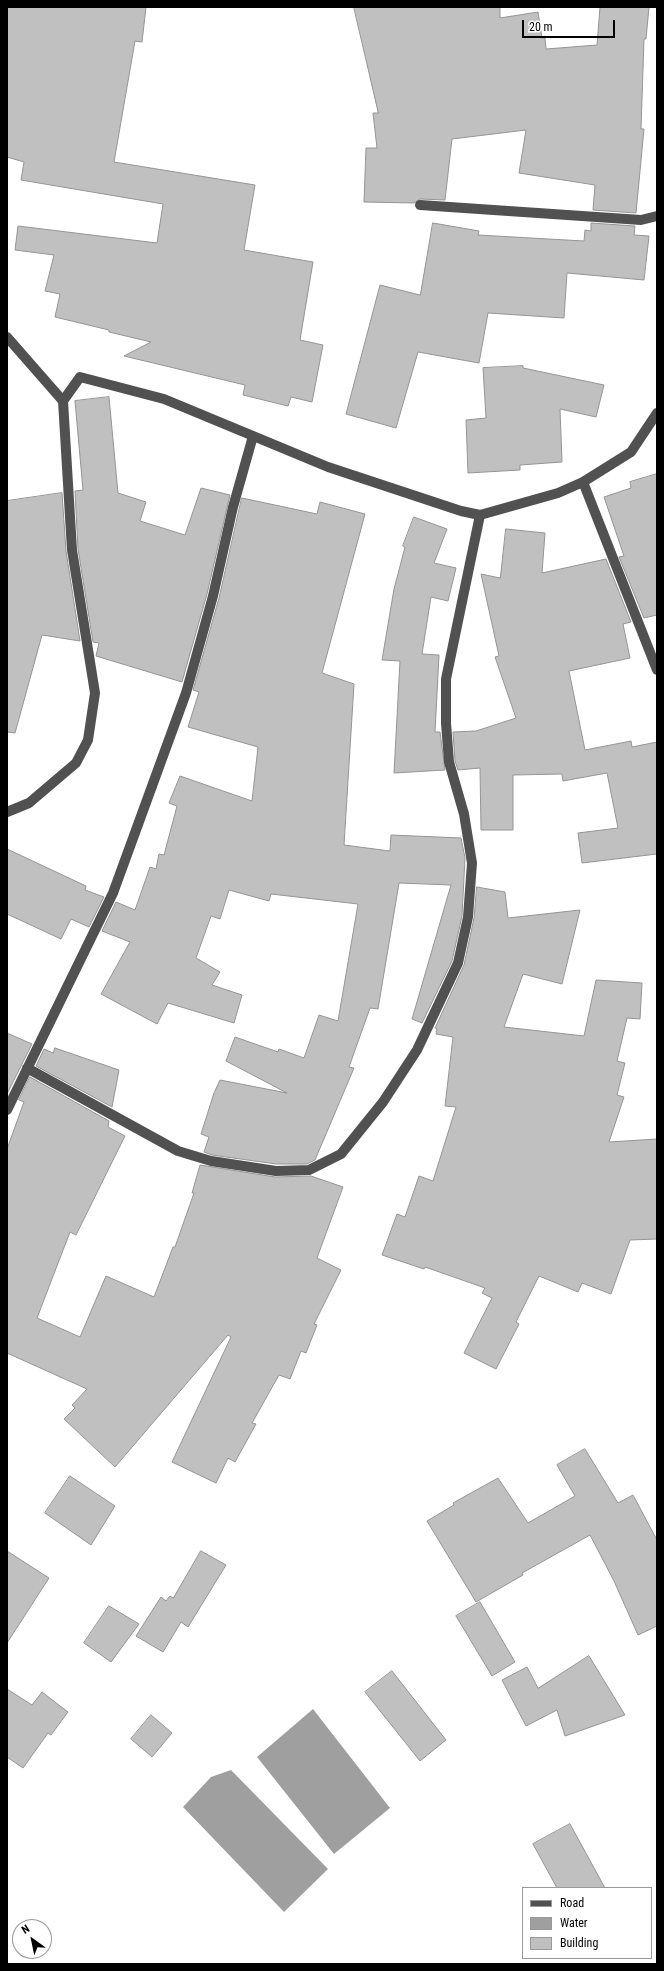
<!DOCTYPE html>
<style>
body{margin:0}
#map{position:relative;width:664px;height:1971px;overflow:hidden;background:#fff;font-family:"Roboto Condensed",sans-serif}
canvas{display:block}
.frame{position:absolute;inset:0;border:8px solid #000;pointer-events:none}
.legend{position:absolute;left:522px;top:1887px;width:130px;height:72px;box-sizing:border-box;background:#fff;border:1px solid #999;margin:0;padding:5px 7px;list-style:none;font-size:12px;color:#000}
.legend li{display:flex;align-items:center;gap:8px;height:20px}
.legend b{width:20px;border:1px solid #999}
.north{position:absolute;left:12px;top:1919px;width:40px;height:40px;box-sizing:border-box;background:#fff;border:1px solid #999;border-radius:50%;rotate:327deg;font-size:11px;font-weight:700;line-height:16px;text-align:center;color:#000}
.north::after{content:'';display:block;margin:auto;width:14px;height:18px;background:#000;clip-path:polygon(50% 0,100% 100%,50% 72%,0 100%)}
.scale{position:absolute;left:522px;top:20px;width:93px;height:18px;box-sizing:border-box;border:2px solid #000;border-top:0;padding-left:5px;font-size:12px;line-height:14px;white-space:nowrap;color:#000;-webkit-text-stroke:3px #fff;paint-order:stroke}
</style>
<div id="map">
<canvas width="664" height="1971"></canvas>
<div class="frame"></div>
<ul class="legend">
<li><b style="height:5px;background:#515151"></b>Road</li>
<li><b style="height:11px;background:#9f9f9f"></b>Water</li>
<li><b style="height:11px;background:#c0c0c0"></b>Building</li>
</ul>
<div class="north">N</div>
<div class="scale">20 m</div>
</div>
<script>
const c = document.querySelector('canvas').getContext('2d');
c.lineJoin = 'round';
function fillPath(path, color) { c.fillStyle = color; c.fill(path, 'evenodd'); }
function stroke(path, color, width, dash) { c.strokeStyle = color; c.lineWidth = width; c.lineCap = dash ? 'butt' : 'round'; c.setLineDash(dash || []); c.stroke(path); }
const water = new Path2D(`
 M313 1709 390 1808 334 1854 257 1757Z
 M231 1770 328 1869 284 1912 183 1807 211 1777Z`);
const building = new Path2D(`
 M7 7H146L142 42 135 41 114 162 255 185 244 250 313 262 300 340 323 345 312 402 291 397 288 406 243 395 245 385 124 356 151 342 109 332V330L55 317 60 294 45 291 54 255 15 250 18 226 157 243 163 204 21 180 24 162 7 157Z
 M354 7H500V18L538 12 542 38H545L546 49 597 45 600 7H649L646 39H644L641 129H644L636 213 593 210 595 185 519 173 526 130 452 139 445 200 420 199 414 203 364 202 366 148H377L373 113H378Z
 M433 223 479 231 478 235 584 241 585 230 591 231V223L635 226 634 235 649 236 644 280 567 273 564 318 488 313 479 363 418 352 396 428 346 414 380 285 420 295Z
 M523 366V368L604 385 596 417 560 409 562 462 520 465V470L468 473 466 420 486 418 483 368Z
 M109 397 118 493 146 502 140 521 185 535 201 488 230 495 207 594 182 682 96 656 99 643 93 642 78 549 75 491 83 490 75 401Z
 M657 474V615L644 618 619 557 624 556 604 497 631 488 630 482Z
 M62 493 66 551 80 641 42 635 15 733 7 732V501Z
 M242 498 317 514 320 502 365 514 322 673 354 684 344 845 390 851 391 835 461 838 465 858 462 916 452 961 422 1023 412 1019 451 885 399 883 378 1009 370 1008 349 1067 354 1068 315 1160 307 1164H276L212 1155 204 1152 209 1137 201 1134 214 1093 220 1080 287 1093 226 1061 235 1037 278 1052 279 1049 304 1058 319 1015 338 1021 358 904 271 894 269 901 229 890 220 919 211 916 196 958 220 972 212 985 242 995 234 1023 168 1003 157 1024 101 994 130 942 102 931 116 902 135 910 150 867 156 869 159 854 164 855 177 806 169 803 180 776 252 801 258 747 188 727 199 692 193 690 219 598Z
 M414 517 447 529 434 563 456 568 448 601 431 597 422 654 439 655 435 732H440L445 770 394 773 400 661 382 660 394 589 405 547 403 546Z
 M506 529 545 533 542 573 606 559 631 622 623 624 630 658 569 671 585 750 631 741 632 747 657 742V854L582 863 578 833 618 828 607 773 563 781 562 774 513 775V830H481L480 768 458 770 455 761 453 732 476 731 516 718 495 657 499 656 481 574 500 578Z
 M7 849 86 886 85 890 104 897 89 927 71 919 61 939 7 914Z
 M477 887 505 892 508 918 580 910 562 984 523 974 504 1027 584 1036 596 980 642 983 640 1019 627 1018 617 1061 625 1063 617 1095 624 1097 609 1142 657 1139V1239L630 1240 611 1294 582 1283 578 1292 539 1276 516 1322 519 1324 496 1369 464 1353 492 1298 482 1293 485 1288 425 1267 424 1269 382 1255 397 1214 405 1217 419 1176 433 1181 456 1107 445 1106 453 1037 436 1034 437 1029 435 1028 464 965 474 918Z
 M7 1033 32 1044 7 1094Z
 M55 1048 119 1070 112 1107 36 1066 44 1049 53 1053Z
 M30 1077 109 1121 108 1127 125 1136 76 1235 70 1232 37 1318 80 1337 106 1276 154 1297 173 1247H175L194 1193H192L200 1165 275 1177 311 1176 343 1187 317 1258 341 1270 314 1324 317 1325 306 1353 301 1351 290 1379 279 1375 252 1423 256 1424 235 1462 228 1458 216 1483 172 1462 231 1337 228 1335 115 1467 64 1419 75 1408 72 1405 87 1389 7 1353V1149L24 1102 19 1100Z
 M585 1449 618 1503 633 1495 657 1540V1626L638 1635 614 1581 590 1535 522 1573 523 1575 476 1602 427 1521 454 1505 453 1503 498 1478 528 1523 575 1496 557 1465Z
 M70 1476 115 1506 91 1545 45 1513Z
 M7 1551 49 1578 7 1643Z
 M201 1551 226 1565 188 1627 181 1622 163 1652 136 1636 161 1597 166 1601 170 1596 173 1598Z
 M480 1602 515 1662 492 1676 456 1616Z
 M109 1606 139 1624 111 1662 84 1643Z
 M589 1656 625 1715 565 1736 557 1710 526 1726 502 1680 527 1667 538 1688Z
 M392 1671 446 1740 420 1761 365 1692Z
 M7 1689 32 1705 42 1692 68 1712 51 1735 48 1733 23 1768 7 1757Z
 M151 1715 172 1733 152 1757 131 1739Z
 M570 1824 605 1888H557L533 1844Z`);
const minor = new Path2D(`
 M420 205 641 220 657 216
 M7 337 63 401
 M583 482 657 670
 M7 812 29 803 76 763 88 740 95 693 72 550 63 401 80 377 164 399 328 467 461 511 480 515 558 493 583 482 631 452 657 413
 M27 1068 178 1151 211 1161 276 1171 309 1170 341 1154 383 1102 417 1050 458 963 468 917 472 863 464 814 449 762 446 723V679L480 515
 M7 1110 113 893 186 693 213 596 233 507 253 436`);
fillPath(water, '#9f9f9f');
fillPath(building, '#c0c0c0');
stroke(building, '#959595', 1);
stroke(minor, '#515151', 10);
</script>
